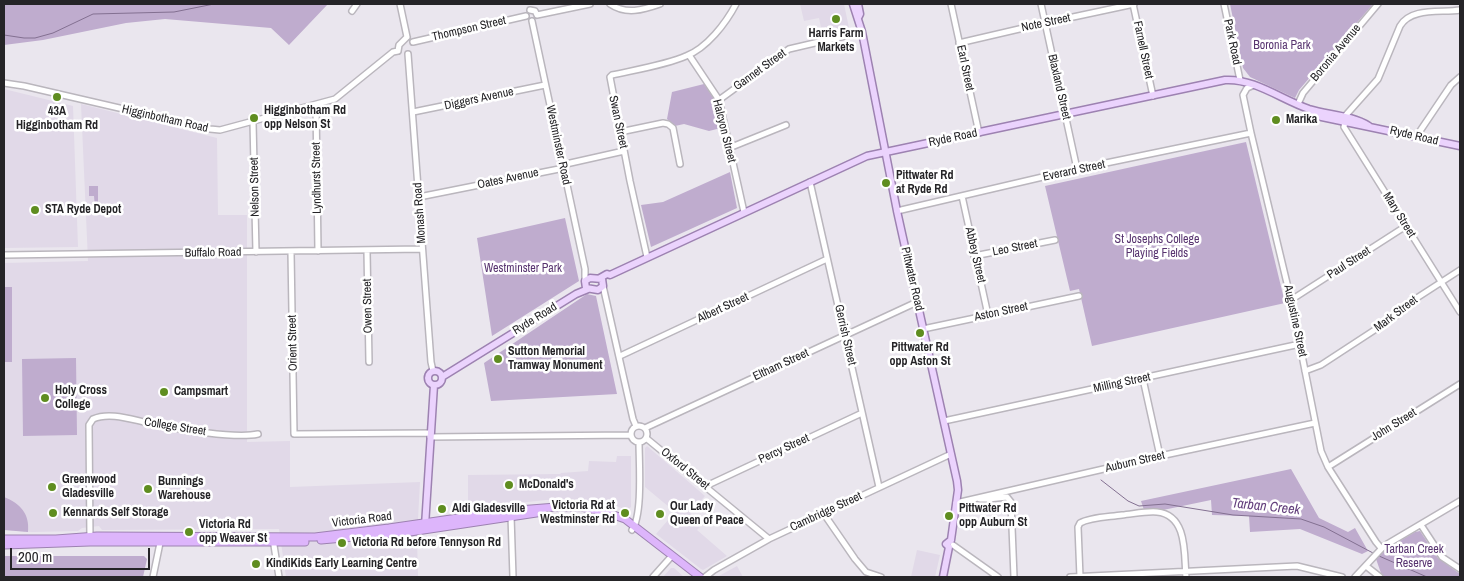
<!DOCTYPE html>
<style>
body{margin:0}
#map{position:relative;width:1464px;height:581px;overflow:hidden;background:#eae6ee;font-family:"Archivo Narrow",sans-serif}
canvas{display:block}
.frame{position:absolute;inset:0;border:5px solid #252427;pointer-events:none}
.scale{position:absolute;left:10px;top:548px;width:140px;height:22px;box-sizing:border-box;border:2px solid #252427;border-top:0;padding-left:6px;font-size:15px;line-height:18px;white-space:nowrap;color:#252427;-webkit-text-stroke:4px #fff;paint-order:stroke}
</style>
<div id="map">
<canvas width="1464" height="581"></canvas>
<div class="frame"></div>
<div class="scale">200 m</div>
</div>
<script>
const c = document.querySelector('canvas').getContext('2d');
c.lineJoin = 'round';
function fillPath(path, color) { c.fillStyle = color; c.fill(path, 'evenodd'); }
function stroke(path, color, width, dash) { c.strokeStyle = color; c.lineWidth = width; c.lineCap = dash ? 'butt' : 'round'; c.setLineDash(dash || []); c.stroke(path); }
function label(font, color, halo, rows, align = 'center') {
  c.font = font + ' "Archivo Narrow",sans-serif'; c.lineWidth = 5; c.setLineDash([]); c.textBaseline = 'middle'; c.strokeStyle = halo; c.fillStyle = color; for (const [text, x, y, turn = 0] of rows) {
    c.save(); c.translate(x, y); c.rotate((+turn || 0) * Math.PI / 180); c.textAlign = isNaN(turn) ? turn : align; if (halo) c.strokeText(text, 0, 0); c.fillText(text, 0, 0); c.restore();
  }
}
const built = new Path2D(`
 M800 4H844L849 28 846 31 823 37 819 18 804 21Z
 M4 89 73 106 78 247 4 248Z
 M81 104 217 138 218 215H247V442L290 441V487L420 482 417 538 418 577H286L279 529 102 530 99 526 82 528 78 531 32 532 4 530V263L88 261Z
 M647 446 705 496 690 513 695 518 694 520 701 526 697 530 727 556 703 570 701 569 656 534 675 512 645 487V448Z
 M617 456H631V507L627 510 608 503 571 499 546 500 468 508V475L560 474 561 473 588 471 589 461 616 462Z
 M917 550 940 555 935 577H911Z
 M737 566 743 577H717Z
 M671 568H674L684 577H663Z`);
const green = new Path2D(`
 M4 4H328L289 45 271 28 165 19 126 23 43 40 4 45Z
 M1230 4H1373L1299 90 1295 98 1250 77 1243 68Z
 M704 84 716 102 721 128 709 131 684 124 675 126 667 119 672 92Z
 M1246 142 1285 303 1092 346 1079 289 1070 291 1045 186Z
 M730 172 737 208 651 247 641 205 663 202Z
 M89 186H98V208H95L94 196H89Z
 M565 218 579 281 492 336 477 238Z
 M4 287H12V362H4Z
 M587 294 596 296 617 394 491 401 484 363Z
 M76 358 77 435 23 436 22 359Z
 M1291 469 1319 518 1348 532 1355 528 1368 551 1362 554 1300 529 1250 532 1249 516 1212 515 1211 500 1163 510H1144L1141 501Z
 M4 497C20 503 30 514 28 532L4 530Z
 M1420 531 1438 558 1460 574V577H1383L1382 576 1376 559 1388 548 1415 532Z
 M4 556H144L147 559 143 577H4Z`);
const stream = new Path2D(`
 M4 35 24 38H35L53 33 93 14 174 12 214 4
 M1101 480 1128 501 1139 506 1165 504 1233 515 1301 519 1324 527 1373 553
 M1379 556 1427 577`);
const minor = new Path2D(`
 M400 4 407 37
 M610 4C626 15 643 10 660 4
 M951 4 979 133
 M1041 4 1077 169
 M1133 4 1153 96
 M1224 4 1240 80
 M530 10 535 11 537 15
 M1460 10C1441 13 1411 7 1400 26L1378 79 1346 115 1344 127 1460 312
 M352 11 357 4
 M537 15 590 4
 M532 21 585 269V281
 M413 42 526 16
 M959 43 1045 23 1134 4
 M398 51 399 45 407 37
 M408 54 431 362 433 371
 M689 55 719 100 744 212
 M4 83 24 86 210 129 220 130 335 99 393 52 398 51
 M1254 85 1247 88 1243 95 1251 133 1291 300 1321 451 1328 467 1376 542 1381 548
 M719 100 789 49 862 32
 M1298 104 1303 93 1378 4
 M316 105 318 251
 M413 112 545 85
 M253 122 256 252
 M620 132 663 123 668 124 673 128 680 164
 M1416 137 1451 85 1460 77
 M729 148 786 125
 M810 182 879 487
 M962 196 988 315
 M419 197 559 169 566 164 624 151
 M897 211 1077 169 1251 133
 M367 251 369 362
 M291 252 294 434 430 433
 M4 255 422 249
 M974 256 1055 240
 M647 257 630 181 610 77 612 75C634 70 666 65 686 56 707 48 726 23 736 4
 M603 286 633 419 636 426
 M1291 300 1406 226
 M923 329 1079 296
 M620 356 827 259
 M1305 371 1321 365 1396 316 1409 303 1460 270
 M1143 379 1160 456
 M944 421 1300 344
 M631 434a8 8 0 1 1 16 0a8 8 0 1 1-16 0Z
 M645 428 917 302
 M430 437 630 435
 M646 438 769 539
 M1328 467 1460 384
 M706 486 862 413
 M980 499H988L1007 497 1011 502 1014 577
 M956 503 1160 456 1315 423
 M824 514 855 559 866 572 881 577
 M511 516 513 577
 M1421 525 1442 557 1460 569
 M632 530C643 515 639 462 639 442
 M273 539 279 577
 M90 540 89 425 93 419C111 411 135 421 154 424 178 429 235 439 258 434
 M953 545 998 577
 M1366 566 1380 577
 M153 577 160 543
 M653 577 670 558
 M705 577 714 570 769 539 951 454
 M1070 577 1297 566 1342 577
 M1080 577 1078 527 1080 523C1091 517 1109 517 1122 515 1133 514 1146 511 1157 512 1188 515 1184 555 1186 577
 M1355 577 1384 546 1460 501`);
const major = new Path2D(`
 M853 4 862 32 897 211 957 481 958 490 951 540
 M858 4 860 14 858 18
 M1311 110 1317 116 1460 146
 M590 278 602 279 603 286 598 290 586 288 585 281Z
 M600 278 607 274 610 275 867 156 1225 80C1254 78 1282 100 1309 109 1329 115 1351 115 1369 126
 M428 378a7 7 0 1 1 14 0a7 7 0 1 1-14 0Z
 M442 377 576 294 588 289
 M425 526 434 385
 M943 577 949 547 946 544 951 540`);
const highway = new Path2D(`
 M4 539H56L97 536 315 537 389 528 506 511 556 507H581L605 512 625 519 700 577
 M321 540 410 532 543 512
 M4 545 90 542H305`);
const markers = [
 [836,19,5,"#5f8d20"],
 [57,97,5,"#5f8d20"],
 [254,118,5,"#5f8d20"],
 [1276,120,5,"#5f8d20"],
 [886,183,5,"#5f8d20"],
 [35,210,5,"#5f8d20"],
 [920,333,5,"#5f8d20"],
 [498,359,5,"#5f8d20"],
 [164,392,5,"#5f8d20"],
 [45,398,5,"#5f8d20"],
 [509,485,5,"#5f8d20"],
 [52,487,5,"#5f8d20"],
 [148,489,5,"#5f8d20"],
 [442,509,5,"#5f8d20"],
 [53,513,5,"#5f8d20"],
 [625,513,5,"#5f8d20"],
 [660,514,5,"#5f8d20"],
 [949,516,5,"#5f8d20"],
 [189,532,5,"#5f8d20"],
 [342,543,5,"#5f8d20"],
 [256,564,5,"#5f8d20"]
];
const streetNames = [
 ["Note Street",1046,23,-12],
 ["Thompson Street",469,29,-13],
 ["Park Road",1232,42,78],
 ["Farnell Street",1143,50,78],
 ["Boronia Avenue",1336,53,-50],
 ["Earl Street",965,68,78],
 ["Gannet Street",760,70,-36],
 ["Blaxland Street",1059,87,77],
 ["Diggers Avenue",479,99,-12],
 ["Higginbotham Road",165,119,13],
 ["Swan Street",618,122,78],
 ["Halcyon Street",724,131,76],
 ["Ryde Road",1414,136,13],
 ["Ryde Road",953,138,-12],
 ["Westminster Road",558,145,78],
 ["Everard Street",1074,171,-12],
 ["Lyndhurst Street",317,178,-91],
 ["Oates Avenue",508,179,-12],
 ["Nelson Street",255,187,-91],
 ["Monash Road",420,213,-94],
 ["Mary Street",1399,215,58],
 ["Leo Street",1015,248,-11],
 ["Buffalo Road",213,253,-1],
 ["Abbey Street",975,255,77],
 ["Paul Street",1349,263,-33],
 ["Pittwater Road",912,279,77],
 ["Owen Street",368,306,-91],
 ["Albert Street",723,308,-25],
 ["Aston Street",1001,312,-12],
 ["Mark Street",1396,314,-37],
 ["Ryde Road",535,319,-32],
 ["Augustine Street",1295,321,78],
 ["Gerrish Street",845,335,77],
 ["Orient Street",293,343,-91],
 ["Eltham Street",781,365,-25],
 ["Milling Street",1122,383,-12],
 ["John Street",1394,425,-32],
 ["College Street",175,427,9],
 ["Percy Street",784,449,-25],
 ["Auburn Street",1135,462,-13],
 ["Oxford Street",685,469,39],
 ["Cambridge Street",826,512,-25],
 ["Victoria Road",362,520,-7]
];
const poiNames = [
 ["Harris Farm",836,34,"center"],
 ["Markets",836,48,"center"],
 ["Higginbotham Rd",264,111],
 ["opp Nelson St",264,125],
 ["43A",57,112,"center"],
 ["Higginbotham Rd",57,126,"center"],
 ["Marika",1286,120],
 ["Pittwater Rd",896,176],
 ["at Ryde Rd",896,190],
 ["STA Ryde Depot",45,210],
 ["Pittwater Rd",920,348,"center"],
 ["opp Aston St",920,362,"center"],
 ["Sutton Memorial",508,352],
 ["Tramway Monument",508,366],
 ["Holy Cross",55,391],
 ["College",55,405],
 ["Campsmart",174,392],
 ["Greenwood",62,480],
 ["Gladesville",62,494],
 ["Bunnings",158,482],
 ["Warehouse",158,496],
 ["McDonald's",519,485],
 ["Victoria Rd at",615,506,"right"],
 ["Westminster Rd",615,520,"right"],
 ["Our Lady",670,507],
 ["Queen of Peace",670,521],
 ["Aldi Gladesville",452,509],
 ["Pittwater Rd",959,509],
 ["opp Auburn St",959,523],
 ["Kennards Self Storage",63,513],
 ["Victoria Rd",199,525],
 ["opp Weaver St",199,539],
 ["Victoria Rd before Tennyson Rd",352,543],
 ["KindiKids Early Learning Centre",266,564]
];
const parkNames = [
 ["Boronia Park",1282,46],
 ["St Josephs College",1157,240],
 ["Playing Fields",1157,254],
 ["Westminster Park",523,269],
 ["Tarban Creek",1414,550],
 ["Reserve",1414,564]
];
const waterNames = [
 ["Tarban Creek",1266,507,6]
];
fillPath(built, '#e1d9e8');
fillPath(green, '#bfacce');
stroke(stream, '#837091', 1);
stroke(minor, '#bab6bd', 8);
stroke(major, '#9d82b1', 9);
stroke(highway, '#9d82b1', 9);
stroke(minor, '#fff', 5);
stroke(major, '#ebd3fd', 6);
stroke(highway, '#ddb5fb', 7);
for (const [x, y, r, color] of markers) { const dot = new Path2D(); dot.arc(x, y, r, 0, 2 * Math.PI); c.fillStyle = color; c.fill(dot); stroke(dot, '#fff', 2); }
label('12px', '#252427', '#fff', streetNames);
label('bold 12px', '#252427', '#fff', poiNames, 'left');
label('12px', '#57336f', '#fff', parkNames);
label('italic 14px', '#64407d', '#fff', waterNames);
</script>
